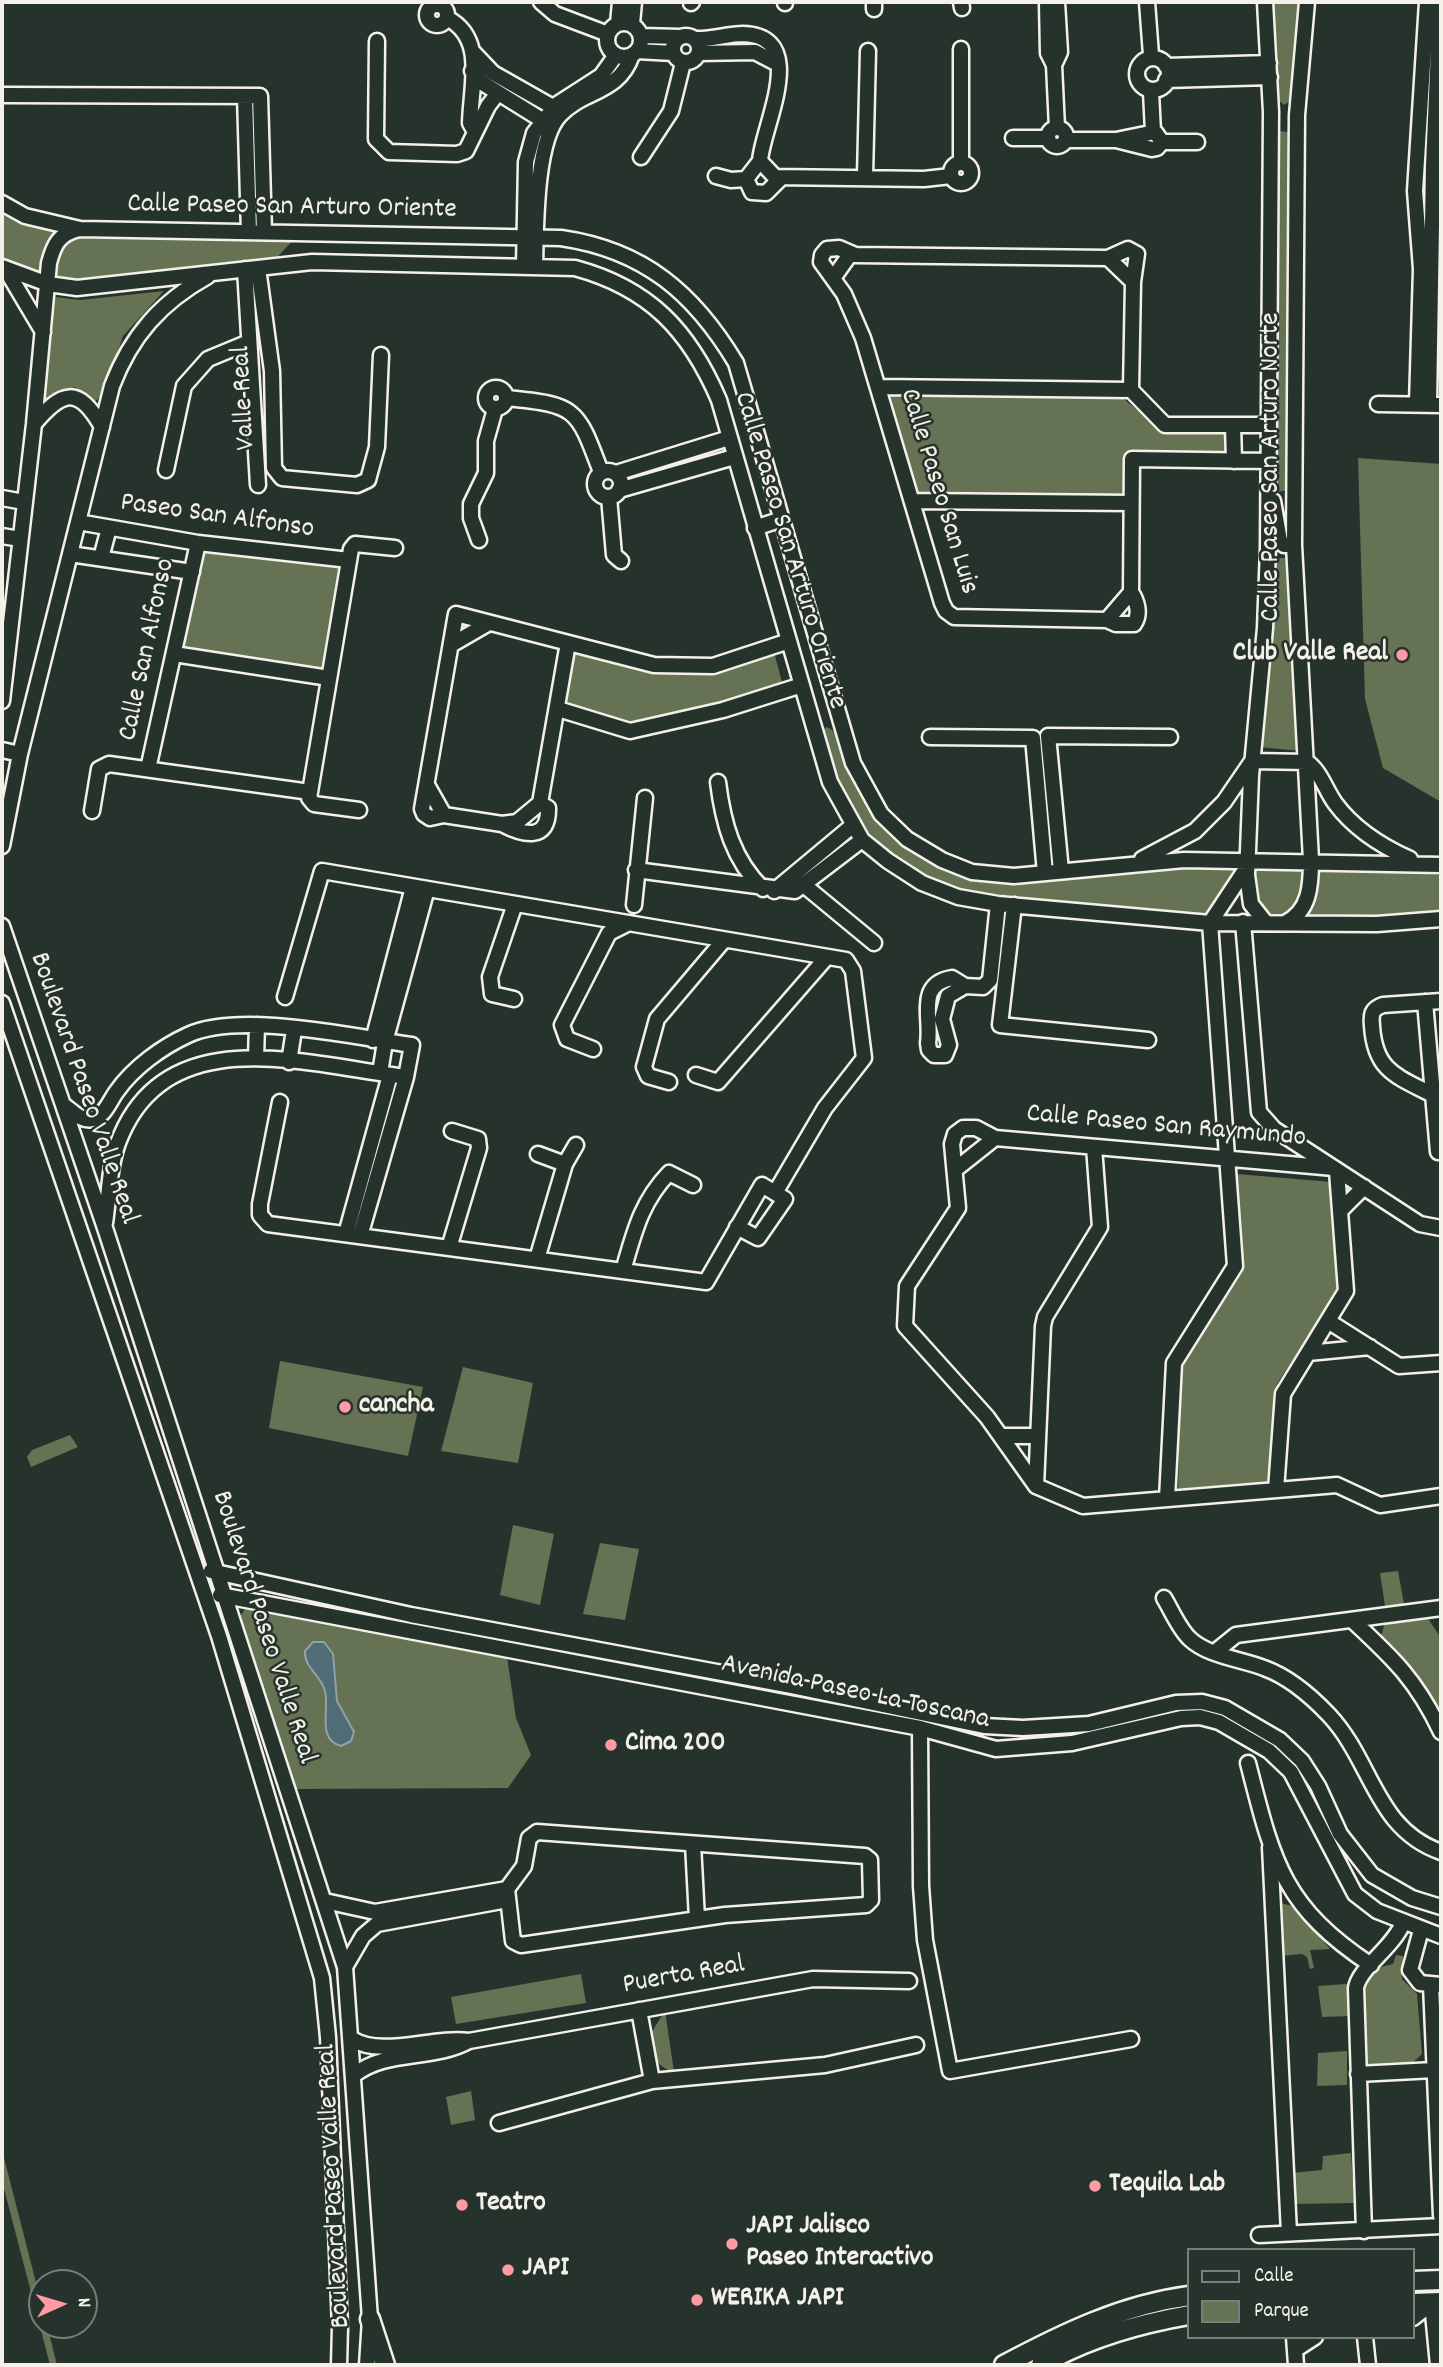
<!DOCTYPE html>
<style>
body{margin:0}
#map{position:relative;width:1443px;height:2367px;overflow:hidden;background:#26332d;font-family:Dekko,sans-serif}
canvas{display:block}
.frame{position:absolute;inset:0;border:4px solid #f4f1e8;pointer-events:none}
.legend{position:absolute;left:1187px;top:2248px;width:228px;height:91px;box-sizing:border-box;background:#26332d;border:2px solid #787f78;margin:0;padding:9px 12px;list-style:none;font-size:21px;color:#f4f1e8}
.legend li{display:flex;align-items:center;gap:14px;height:35px}
.legend b{width:35px;border:2px solid #787f78}
.north{position:absolute;left:28px;top:2269px;width:70px;height:70px;box-sizing:border-box;background:#26332d;border:2px solid #787f78;border-radius:50%;rotate:86deg;font-size:19px;font-weight:700;line-height:28px;text-align:center;color:#f4f1e8}
.north::after{content:'';display:block;margin:auto;width:24px;height:32px;background:#ff9aa2;clip-path:polygon(50% 0,100% 100%,50% 72%,0 100%)}
</style>
<div id="map">
<canvas width="1443" height="2367"></canvas>
<div class="frame"></div>
<ul class="legend">
<li><b style="height:9px;background:#26332d"></b>Calle</li>
<li><b style="height:19px;background:#657253"></b>Parque</li>
</ul>
<div class="north">N</div>
</div>
<script>
const c = document.querySelector('canvas').getContext('2d');
c.lineJoin = 'round';
function fillPath(path, color) { c.fillStyle = color; c.fill(path, 'evenodd'); }
function stroke(path, color, width, dash) { c.strokeStyle = color; c.lineWidth = width; c.lineCap = dash ? 'butt' : 'round'; c.setLineDash(dash || []); c.stroke(path); }
function label(font, color, halo, rows, align = 'center') {
  c.font = font + ' Dekko,sans-serif'; c.lineWidth = 5; c.setLineDash([]); c.textBaseline = 'middle'; c.strokeStyle = halo; c.fillStyle = color; for (const [text, x, y, turn = 0] of rows) {
    c.save(); c.translate(x, y); c.rotate((+turn || 0) * Math.PI / 180); c.textAlign = isNaN(turn) ? turn : align; if (halo) c.strokeText(text, 0, 0); c.fillText(text, 0, 0); c.restore();
  }
}
const green = new Path2D(`
 M1271 2H1300L1292 100 1284 105 1276 98Z
 M1279 131 1295 133 1293 489 1273 493 1276 134Z
 M2 205 70 237 297 236 270 265 74 283 2 263Z
 M164 291 123 336 104 396 93 402 75 387 39 404 55 297 80 300Z
 M887 394 1119 395 1163 431H1227V455L1125 453 1124 496 916 494Z
 M1358 458 1441 464V802L1383 768 1365 699Z
 M201 547 341 568 323 673 182 652Z
 M1271 558H1287L1301 751 1258 747Z
 M774 652 783 686 726 704 634 725 565 706 572 653 654 674 715 671Z
 M826 727C844 731 848 772 856 788 887 846 942 882 1008 881L1174 866H1241L1207 917 956 890C873 861 846 813 822 732Z
 M1255 866 1304 867C1304 892 1300 906 1278 919 1253 914 1255 887 1255 866Z
 M1320 867H1372L1441 875V914L1305 918 1316 901Z
 M1237 1174 1332 1182 1341 1287 1277 1384 1270 1481 1178 1489 1181 1368 1243 1271Z
 M280 1361 423 1387 408 1456 269 1428Z
 M463 1367 533 1383 518 1463 441 1451Z
 M70 1435 78 1447 31 1467 27 1457 32 1450Z
 M513 1525 554 1534 540 1605 500 1595Z
 M600 1543 639 1549 625 1620 583 1614Z
 M1398 1571 1404 1604 1385 1606 1380 1573Z
 M248 1605 507 1657 516 1718 531 1755 508 1788 296 1789 238 1619Z
 M1425 1614 1441 1638V1717L1381 1636 1385 1623Z
 M1280 1903 1293 1906 1330 1949 1310 1950 1314 1968 1310 1969 1307 1957 1302 1954 1280 1956Z
 M1396 1955 1403 1956 1402 1979 1417 1994 1422 2054 1409 2066 1365 2064 1362 1985 1373 1969 1393 1964Z
 M581 1974 586 2003 456 2024 451 1997Z
 M1347 1984 1351 2016 1322 2017 1318 1986Z
 M665 2011 674 2072C654 2066 653 2055 649 2036Z
 M1347 2051V2085L1317 2086 1318 2053Z
 M471 2091 475 2120 451 2125 446 2097Z
 M2 2150 42 2306V2325H47L57 2365H50L2 2181Z
 M1351 2153 1354 2203 1292 2204V2173L1322 2170 1323 2156Z`);
const water = new Path2D(`
 M313 1642H324L333 1654 337 1701 354 1732 351 1741 341 1746C316 1739 330 1709 325 1691 321 1675 304 1668 305 1651Z`);
const minor = new Path2D(`
 M541 2 555 14 608 34
 M785 2V3
 M874 2V9
 M961 2 962 8
 M1047 2 1048 53 1054 65 1057 128
 M1147 2 1151 55
 M1265 2 1271 112 1268 548 1265 628 1251 776 1247 875 1251 904 1266 923
 M691 3 692 2
 M427 15a10 10 0 1 1 20 0a10 10 0 1 1-20 0Z
 M447 18C486 38 471 84 470 123L475 132
 M607 40a17 17 0 1 1 34 0a17 17 0 1 1-34 0Z
 M618 24 620 2
 M632 24 634 2
 M673 49a13 13 0 1 1 26 0a13 13 0 1 1-26 0Z
 M641 36 680 37
 M695 39C711 40 727 34 743 34 811 36 762 127 760 161L775 177 924 179 951 176
 M377 41 376 139 389 152 457 154 466 151 488 106 498 93
 M961 49V163
 M637 51 673 53
 M474 53 493 73 553 107
 M699 53 755 52 778 64
 M1137 74a16 16 0 1 1 32 0a16 16 0 1 1-32 0Z
 M1054 65 1060 52 1057 2
 M1166 66 1269 63
 M472 71 484 84 542 120
 M1166 80 1270 77
 M1151 92 1153 132
 M5 95 260 96 264 232
 M245 96 249 232
 M1048 137a9 9 0 1 1 18 0a9 9 0 1 1-18 0Z
 M1013 138H1048
 M1066 140H1116L1155 132 1162 142
 M1116 140 1152 149 1157 148 1162 142H1197
 M641 157 671 111 683 63
 M760 161 746 179 752 192 766 193 781 178
 M951 173a10 10 0 1 1 20 0a10 10 0 1 1-20 0Z
 M716 176 731 180 746 179
 M865 176 868 51
 M2 203 25 216 80 229 561 238C644 250 694 293 736 363L853 763 881 814 907 839 942 860 972 872 1014 876 1184 860 1441 865
 M1108 258 1133 282
 M524 266 526 162 534 133 556 105 601 76 616 55
 M2 267 48 284 77 288 312 262 575 268C649 288 689 330 719 400L830 782 862 840 888 861 922 883 958 897 998 904 1210 923 1377 924 1441 919
 M535 267C536 229 535 141 560 115 584 89 618 95 632 55
 M5 268 43 332
 M258 268 272 371 274 468 282 478 357 485 368 480 377 447 381 355
 M245 269 258 485
 M834 277 851 253
 M878 387 1131 390
 M486 398a10 10 0 1 1 20 0a10 10 0 1 1-20 0Z
 M507 398C577 405 577 408 601 472
 M1378 404 1441 405
 M1417 404 1421 269 1415 191 1427 2
 M1429 404 1433 166 1440 2
 M34 424C62 391 78 385 102 427
 M1233 425 1234 461
 M1269 461 1132 459 1131 592C1137 601 1141 614 1134 624H1116L1107 620 954 617 946 611 942 603 863 338 844 294 821 262 822 255 827 249 839 248 855 255 1108 258 1128 249 1137 254 1133 282 1131 390 1165 425H1269
 M166 470 184 386 208 359 249 342
 M595 484a13 13 0 1 1 26 0a13 13 0 1 1-26 0Z
 M616 473 729 438
 M619 490 734 457
 M609 497 614 555 621 561
 M2 498 24 502
 M912 501 1131 503
 M1273 501 1280 541 1284 545H1294
 M78 522 198 543 349 560
 M755 528 782 519
 M2 536 20 539
 M479 540 471 518V504L486 473V441L495 409
 M70 554 192 572
 M101 558 109 528
 M1107 620 1131 592
 M451 645 489 623
 M174 654 329 678
 M2 701 34 424 49 263C54 244 59 234 79 229
 M558 709 630 731 723 710 802 685
 M930 737 1033 738 1045 873
 M2 750 20 754
 M148 769 198 543
 M718 782C723 823 733 860 763 889
 M427 785 444 815 502 824 517 822 540 803 568 643
 M359 810 314 804 309 798 351 549 355 544 395 548
 M92 811 99 769 109 764 310 792
 M444 815 430 818 424 814 422 809 456 614 654 665 713 666 789 641
 M502 824C523 835 549 842 548 808L540 803
 M2 846 20 754 112 386C131 336 161 302 208 276
 M1142 859 1195 831 1224 802 1252 761 1307 762C1321 772 1325 789 1335 803 1354 829 1381 846 1410 859
 M636 870 795 891 862 840
 M1061 871 1048 736 1170 737
 M805 886 874 943
 M774 891 852 826
 M634 905 645 798
 M1014 905 1000 1025 1148 1040
 M1243 922 1259 1112 1274 1129 1420 1224 1441 1228
 M1285 923C1310 911 1311 885 1311 860L1294 545 1297 115 1307 2
 M2 926 105 1228 345 1967 370 2319 367 2365
 M965 986 952 978C916 984 932 1017 928 1043L929 1050 934 1055H945L949 1045 942 1019 948 996 965 986 983 987 990 980 998 904
 M285 997 322 871 846 960 853 971 864 1058 825 1108 775 1193
 M514 999 492 994 490 977 515 904
 M1425 1002 1438 1152
 M2 1003 219 1636 322 1978 328 2037 340 2327 339 2365
 M373 1040 413 887
 M593 1049 567 1039 562 1025 609 933 629 923
 M256 1058 257 1025
 M289 1062 294 1030
 M380 1073 385 1042 427 889
 M696 1075 718 1082 827 957
 M669 1082 648 1076 644 1067 657 1019 724 940
 M1433 1095C1396 1076 1375 1071 1372 1026 1371 1015 1371 1009 1383 1005L1441 1001
 M280 1102 260 1204V1215L268 1224 706 1282 762 1185 785 1199 758 1238 737 1227
 M65 1106C73 1112 82 1122 93 1119 105 1116 110 1100 117 1091 134 1067 162 1047 188 1035 240 1011 354 1037 412 1045L406 1077 360 1236
 M538 1154 565 1164
 M1334 1168 995 1138 976 1128H963L955 1134 952 1144 958 1208 907 1286 905 1326 987 1417 1036 1486 1083 1506 1337 1485 1380 1505 1441 1496
 M956 1169 995 1138
 M1341 1210 1364 1187
 M105 1223C109 1197 109 1168 118 1143 164 1019 305 1064 406 1077
 M346 1234 390 1075
 M449 1248 479 1148 478 1139 452 1131
 M537 1259 565 1164 576 1145
 M623 1271C634 1233 641 1202 669 1173L693 1185
 M1328 1321 1399 1366 1441 1363
 M1308 1353 1370 1347
 M1001 1436H1038
 M1036 1486 1043 1326 1045 1317 1100 1227 1094 1147
 M1276 1490 1283 1394 1346 1291 1337 1171
 M1167 1499 1174 1363 1235 1266 1210 923 1247 867
 M211 1571 411 1615 792 1686 984 1726 1023 1728 1089 1724 1176 1703 1202 1702 1225 1708 1280 1740 1302 1761 1318 1786 1340 1834 1372 1875 1412 1898 1441 1907
 M220 1595 920 1728 996 1749 1072 1743 1181 1718 1200 1717 1219 1722 1269 1751 1291 1772 1355 1894 1377 1911 1441 1936
 M1164 1598C1172 1611 1179 1629 1190 1639 1208 1656 1241 1659 1264 1668 1289 1677 1311 1696 1329 1715 1373 1762 1375 1829 1441 1852
 M1353 1621C1394 1659 1417 1681 1441 1732
 M1215 1652 1236 1635 1441 1608
 M920 1728 921 1886 925 1940 950 2071 1131 2039
 M1248 1763C1273 1861 1282 1906 1371 1965
 M537 1832 865 1856 870 1860 871 1900 866 1905 725 1915 521 1945 513 1941 507 1889 524 1866 529 1838Z
 M693 1844 697 1919
 M1270 1847 1289 2233
 M325 1901 375 1912 507 1889
 M1421 1930 1410 1970 1420 1983 1441 1985
 M345 1967 363 1936 377 1924 507 1900
 M1431 1985 1441 2216
 M352 2039C382 2058 432 2036 469 2041L813 1979 909 1981
 M1358 2074 1434 2070
 M354 2075C387 2049 433 2061 469 2041
 M652 2081 825 2065 916 2045
 M499 2123 652 2081 639 2010
 M1364 2231 1356 1988C1359 1968 1392 1949 1403 1923
 M1259 2235 1441 2226
 M1432 2303 1438 2365
 M1413 2318 1432 2303
 M1294 2337 1296 2365
 M1365 2337 1368 2365
 M1295 2350 1315 2337`);
const major = new Path2D(`
 M1413 2281 1441 2280
 M1413 2303 1441 2302
 M370 2319 385 2365
 M1004 2365C1064 2333 1122 2305 1189 2296
 M1041 2365C1087 2338 1137 2324 1189 2315`);
const markers = [
 [1402,655,7,"#ff9aa2"],
 [345,1407,7,"#ff9aa2"],
 [611,1745,7,"#ff9aa2"],
 [1095,2186,7,"#ff9aa2"],
 [462,2205,7,"#ff9aa2"],
 [732,2244,7,"#ff9aa2"],
 [508,2270,7,"#ff9aa2"],
 [697,2300,7,"#ff9aa2"]
];
const streetNames = [
 ["Calle Paseo San Arturo Oriente",292,209,1],
 ["Valle Real",246,398,-93],
 ["Calle Paseo San Arturo Norte",1273,467,-90],
 ["Calle Paseo San Luis",937,492,73],
 ["Paseo San Alfonso",217,518,8],
 ["Calle Paseo San Arturo Oriente",788,551,73],
 ["Calle San Alfonso",149,650,-78],
 ["Boulevard Paseo Valle Real",82,1089,71],
 ["Calle Paseo San Raymundo",1166,1128,5],
 ["Boulevard Paseo Valle Real",262,1628,72],
 ["Avenida Paseo La Toscana",855,1694,12],
 ["Puerta Real",684,1977,-10],
 ["Boulevard Paseo Valle Real",336,2186,-93]
];
const poiNames = [
 ["Club Valle Real",1388,655,"right"],
 ["cancha",359,1407],
 ["Cima 200",625,1745],
 ["Tequila Lab",1109,2186],
 ["Teatro",476,2205],
 ["JAPI Jalisco",746,2228],
 ["Paseo Interactivo",746,2260],
 ["JAPI",522,2270],
 ["WERIKA JAPI",711,2300]
];
fillPath(green, '#657253');
fillPath(water, '#506c76');
stroke(water, '#92a1a4', 2);
stroke(minor, '#f4f1e8', 19);
stroke(major, '#f4f1e8', 23);
stroke(minor, '#26332d', 14);
stroke(major, '#26332d', 18);
for (const [x, y, r, color] of markers) { const dot = new Path2D(); dot.arc(x, y, r, 0, 2 * Math.PI); c.fillStyle = color; c.fill(dot); stroke(dot, '#26332d', 2.5); }
label('28px', '#f4f1e8', '#26332d', streetNames);
label('bold 28px', '#f4f1e8', '#26332d', poiNames, 'left');
</script>
